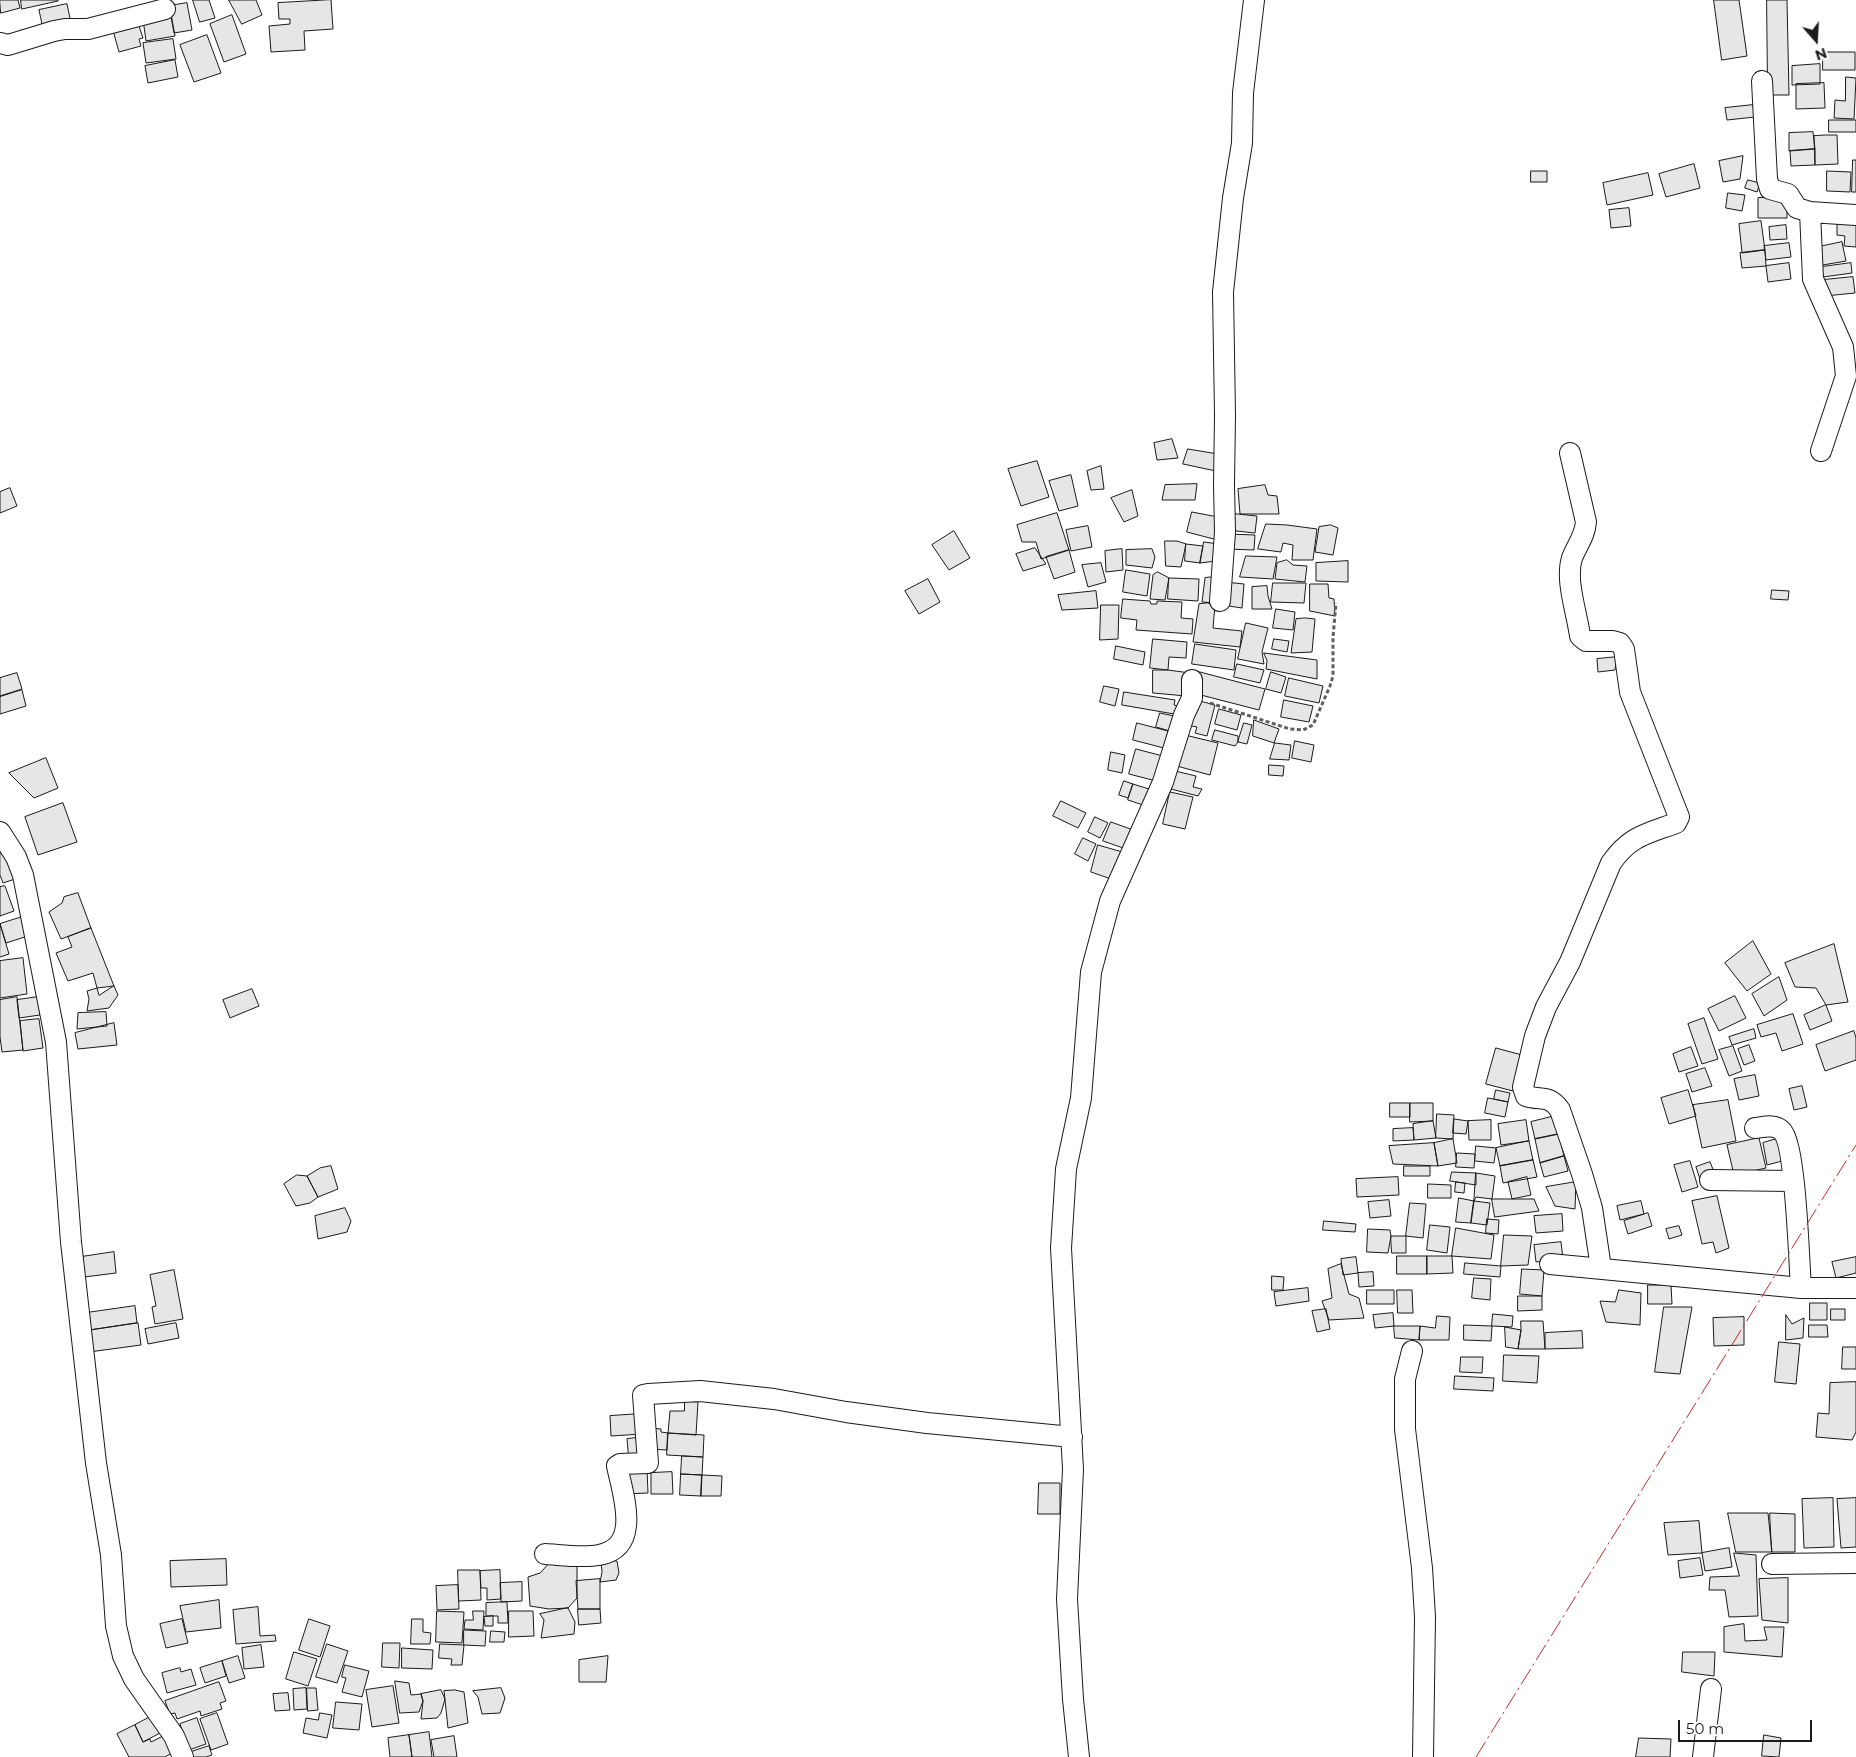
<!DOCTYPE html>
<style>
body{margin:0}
#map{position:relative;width:1856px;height:1757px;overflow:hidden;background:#fff;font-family:Montserrat,sans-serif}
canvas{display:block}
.north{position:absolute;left:1791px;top:15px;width:50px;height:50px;-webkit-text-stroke:4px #fff;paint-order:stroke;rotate:161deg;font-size:14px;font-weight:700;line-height:20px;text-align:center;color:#1a1a1a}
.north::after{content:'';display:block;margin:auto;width:18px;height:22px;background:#1a1a1a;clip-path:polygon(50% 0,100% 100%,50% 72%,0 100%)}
.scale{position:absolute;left:1678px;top:1720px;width:134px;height:22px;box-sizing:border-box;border:2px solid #1a1a1a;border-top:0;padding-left:6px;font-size:15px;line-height:18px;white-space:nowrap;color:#1a1a1a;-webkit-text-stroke:4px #fff;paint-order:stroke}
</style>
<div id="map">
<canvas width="1856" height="1757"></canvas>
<div class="north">N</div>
<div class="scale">50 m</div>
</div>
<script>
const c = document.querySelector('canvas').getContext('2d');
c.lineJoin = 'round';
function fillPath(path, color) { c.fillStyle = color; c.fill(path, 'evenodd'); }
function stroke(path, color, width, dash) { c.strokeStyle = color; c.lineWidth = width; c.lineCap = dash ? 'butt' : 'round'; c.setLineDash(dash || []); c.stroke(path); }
const building = new Path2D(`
 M0 0H18L20 8 1 13Z
 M21 0H58V1L22 9Z
 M193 0H209L215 18 200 22Z
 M229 0H256L262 15 242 24Z
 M331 0 333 29 304 31 305 50 271 52 269 26 290 24V19H279L278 3Z
 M1714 0H1739L1747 56 1722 60Z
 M1767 0H1787L1789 95H1768Z
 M187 3 192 30 174 33 169 6Z
 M67 4 71 23 43 29 39 10Z
 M171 14 175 36 146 41 143 19Z
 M232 15 246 54 224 62 210 24Z
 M139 26 143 38 139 39 141 46 119 52 112 27Z
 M207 35 221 73 194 82 180 45Z
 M173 39 176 59 146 63 143 43Z
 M1823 52H1855V70H1823Z
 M175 60 178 77 148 83 145 66Z
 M1820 64V84L1792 85V66Z
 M1846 77 1856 78 1854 119 1834 118 1835 100 1845 101Z
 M1824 83 1825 108 1796 109V84Z
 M1753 105 1755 117 1727 120 1725 108Z
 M1829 120H1856V132H1829Z
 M1813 132 1815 149 1789 151V133Z
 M1826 135H1837L1838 164 1815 165 1814 136Z
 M1815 149V165L1791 166 1790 151Z
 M1743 156 1740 179 1723 182 1719 161Z
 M1853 160H1856V192H1852Z
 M1694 164 1700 188 1666 197 1659 174Z
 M1531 171H1547V182H1531Z
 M1827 171 1851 172 1850 192 1827 191Z
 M1648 173 1653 195 1607 205 1603 183Z
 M1748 180 1760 183 1757 192 1745 188Z
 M1728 193 1745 195 1742 211 1726 208Z
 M1787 197V218H1758V198Z
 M1629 208 1631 226 1611 228 1609 210Z
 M1856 219V247L1844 246 1845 236 1837 235V224Z
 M1761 221 1765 250 1742 253 1739 224Z
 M1786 225 1787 239 1770 240 1769 227Z
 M1842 242 1846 261 1817 266 1814 248Z
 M1789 243 1791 257 1766 260 1764 246Z
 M1765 250 1766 266 1742 268 1740 253Z
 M1789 263 1791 279 1768 282 1766 266Z
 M1851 263 1852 273 1823 277 1822 267Z
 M1853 277 1855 293 1825 296 1823 280Z
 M1172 439 1178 458 1157 460 1154 443Z
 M1188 449 1218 454 1216 471 1183 464Z
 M1037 461 1049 497 1021 506 1008 469Z
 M1101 466 1104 489 1091 490 1087 471Z
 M1071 475 1078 506 1059 511 1049 481Z
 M1197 484 1195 500H1162L1165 485Z
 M1265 485 1268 495 1277 496 1279 514H1240L1238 489Z
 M10 488 17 506 0 513V492Z
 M1132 490 1138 516 1124 522 1111 498Z
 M1192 512 1223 518 1221 541 1187 532Z
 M1057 513 1069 550 1041 559 1036 542H1022L1017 525Z
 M1228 513 1257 516 1255 533 1227 530Z
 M1266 524 1287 525 1317 529 1313 560H1292L1293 545 1283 543 1281 552 1258 549Z
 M1331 525 1338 528 1333 555 1315 552 1319 527Z
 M1088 526 1092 547 1071 551 1066 530Z
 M954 531 970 558 949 570 932 545Z
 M1227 534 1255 535 1254 550 1226 549Z
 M1165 541H1177L1186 544 1181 567 1166 566Z
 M1204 542 1219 544 1216 561 1200 563Z
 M1186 544 1203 546 1200 563 1185 561Z
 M1035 548 1046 564 1023 571 1016 554Z
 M1122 549 1123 570 1106 572 1105 551Z
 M1152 549 1155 557 1152 568 1126 565V550Z
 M1069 550 1075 572 1054 579 1046 557Z
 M1246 556 1277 557 1273 579 1240 577Z
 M1287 560 1293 565 1307 566 1305 582 1275 579 1277 563Z
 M1348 561V582L1316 581V563Z
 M1101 563 1106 582 1088 587 1082 565Z
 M1126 570 1150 574 1147 596 1123 592Z
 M1158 572 1169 578 1165 600 1150 599 1153 575Z
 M1214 577 1218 603 1202 602 1205 578Z
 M1169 578 1199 579 1198 601 1168 599Z
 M928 579 940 602 919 614 905 591Z
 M1225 582 1244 584 1242 608 1222 605Z
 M1273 583H1306L1304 603 1271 602Z
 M1310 584H1328L1329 598 1334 599 1335 616 1310 611Z
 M1267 586 1268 596 1272 609H1252V587Z
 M1772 590 1789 591 1788 600 1771 599Z
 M1096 591 1098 608 1062 610 1058 595Z
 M1123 599 1150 601 1151 604H1157V601L1182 602 1181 618 1193 619 1192 634 1136 630 1137 620 1121 618Z
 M1208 603 1215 605 1213 628 1242 631 1240 647 1193 642 1199 604Z
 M1101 605H1119L1118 639 1100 640Z
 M1276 609 1295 612 1293 630 1273 628Z
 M1306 618 1315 619 1312 652 1291 653 1296 619Z
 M1246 623 1268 628 1262 652 1264 664 1238 659Z
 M1153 639 1187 642 1186 658 1169 657 1168 670 1150 668Z
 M1274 639 1289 641 1287 652 1272 649Z
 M1195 644 1236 650 1234 670 1192 664Z
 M1116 646 1145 652 1143 665 1114 659Z
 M1264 653 1317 660V679L1266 669 1267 661Z
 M1617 657 1615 670 1598 672 1597 659Z
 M1237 664 1264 670 1260 683 1234 677Z
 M1153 670H1168L1190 673 1186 696 1153 693Z
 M1196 671 1265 689 1259 710 1197 694Z
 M1271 672 1286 677 1281 693 1266 689Z
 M17 673 22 689 0 696V678Z
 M1289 678 1323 686 1319 703 1285 696Z
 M1104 686 1119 689 1115 706 1100 702Z
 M22 690 26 706 0 714V697Z
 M1124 692 1175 700 1174 705 1181 707 1180 715 1122 705Z
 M1192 699 1215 705 1207 736 1195 733 1197 727 1186 725Z
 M1284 700 1313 706 1309 722 1281 717Z
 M1219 709 1241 715 1237 730 1215 724Z
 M1160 713 1174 716 1170 731 1156 727Z
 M1254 720 1279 729 1274 743 1253 736Z
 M1137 723 1168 731 1164 748 1133 740Z
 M1244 723 1252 725 1247 744 1238 742Z
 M1215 730 1238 736V742L1235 746 1212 740Z
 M1181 734 1218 743 1210 775 1173 765Z
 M1295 741 1314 745 1311 762 1292 758Z
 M1275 743 1291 745 1289 760 1270 759Z
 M1136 749 1163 756 1156 781 1129 774Z
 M1111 752 1125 755 1122 773 1108 770Z
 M46 758 58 788 34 798 9 773Z
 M1269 765 1284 766 1283 776 1269 775Z
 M1171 770 1196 776 1193 787 1202 789 1198 796 1167 788Z
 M1124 781 1133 784 1128 798 1119 795Z
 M1133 784 1152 790 1146 806 1128 800Z
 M1170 792 1193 797 1185 829 1163 824Z
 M1061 801 1086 813 1078 828 1053 816Z
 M63 803 77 842 38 855 25 817Z
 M1095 817 1108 823 1100 838 1088 832Z
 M1111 822 1136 831 1129 850 1103 841Z
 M1083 838 1096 844 1088 861 1075 854Z
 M1098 845 1126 853 1114 880 1091 872Z
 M0 848 18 878 3 883 0 875Z
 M5 886 14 911 0 916V887Z
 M78 893 91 928 61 939 49 912 62 903 64 897Z
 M22 917 28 936 6 943 0 924Z
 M0 924 9 954 0 957Z
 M91 928 114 986 97 988 93 973 68 981 56 953 72 947 68 937Z
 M1753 941 1771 974 1747 991 1725 963Z
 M1834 944 1848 1002 1826 1005 1816 988 1795 987 1785 963Z
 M23 958 27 994 0 998V961Z
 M1779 977 1787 1000 1764 1016 1752 994Z
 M114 986 118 995 109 1008 87 1011 89 999 87 991 97 988 99 995Z
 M252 989 259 1006 230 1018 223 1000Z
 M1735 996 1746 1018 1719 1031 1708 1009Z
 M17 997 23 1050 2 1052 0 1037V1000Z
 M38 997 40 1015 19 1018 17 1000Z
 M1826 1005 1832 1021 1810 1030 1804 1015Z
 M106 1012 107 1026 77 1029 78 1013Z
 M1793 1014 1803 1044 1782 1051 1776 1033 1761 1037 1757 1025Z
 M1704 1018 1718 1059 1702 1064 1688 1024Z
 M39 1019 43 1048 23 1051 20 1021Z
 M114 1023 117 1045 78 1049 75 1033Z
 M1754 1029 1756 1038 1732 1045 1729 1037Z
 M1854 1031 1856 1038V1060L1825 1071 1816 1045Z
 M1749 1045 1755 1061 1744 1065 1738 1049Z
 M1733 1046 1742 1071 1729 1076 1719 1050Z
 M1691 1047 1698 1066 1679 1072 1673 1054Z
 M1496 1048 1522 1055 1513 1091 1486 1084Z
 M1705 1068 1712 1086 1692 1092 1686 1074Z
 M1755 1075 1759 1096 1739 1100 1734 1079Z
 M1802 1086 1807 1107 1794 1110 1789 1089Z
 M1496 1090 1510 1093 1508 1102 1494 1099Z
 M1688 1090 1696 1116 1669 1124 1661 1098Z
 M1488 1098 1508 1102 1505 1117 1485 1113Z
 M1728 1100 1736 1141 1702 1148 1693 1105Z
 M1390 1103H1410V1117H1390Z
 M1410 1103H1433V1121L1410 1122Z
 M1437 1114 1454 1115 1453 1139 1436 1138Z
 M1555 1116 1559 1134 1535 1139 1531 1122Z
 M1454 1119 1468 1121 1466 1134 1453 1133Z
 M1491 1120V1140H1469L1468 1121Z
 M1526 1120 1529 1141 1501 1145 1498 1124Z
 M1433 1121 1436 1138 1414 1140 1413 1124Z
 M1413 1128 1414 1140 1393 1141V1129Z
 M1559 1134 1564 1156 1540 1163 1535 1139Z
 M1783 1137 1786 1160 1767 1165 1763 1143Z
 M1759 1138 1766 1168 1734 1175 1727 1145Z
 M1453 1139 1457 1163 1438 1166 1434 1143Z
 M1529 1141 1533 1160 1500 1166 1496 1148Z
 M1434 1143 1438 1166 1393 1164 1389 1146Z
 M1476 1146 1496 1148 1494 1163 1475 1161Z
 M1457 1153 1475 1154 1474 1168 1456 1167Z
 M1564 1156 1568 1171 1544 1177 1540 1163Z
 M1533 1160 1537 1177 1503 1183 1500 1166Z
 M1690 1161 1698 1187 1682 1192 1674 1165Z
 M1710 1162 1715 1174 1700 1179 1696 1167Z
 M331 1166 338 1189 318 1197 307 1176 320 1168Z
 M1404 1166H1430V1176H1404Z
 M1452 1172 1476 1173V1185L1450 1181Z
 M1476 1173 1495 1176 1492 1199 1476 1197 1474 1201Z
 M297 1175 307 1176 318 1197 310 1203 296 1206 284 1184Z
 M1398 1177 1399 1195 1357 1197 1356 1179Z
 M1527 1177 1531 1195 1512 1199 1508 1182Z
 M1456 1182 1465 1183 1464 1193 1455 1192Z
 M1576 1182 1575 1209 1555 1206 1546 1187Z
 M1428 1184 1451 1185V1198H1428Z
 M1717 1196 1729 1248 1716 1253 1713 1242 1702 1244 1692 1201Z
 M1459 1198 1474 1201 1471 1223 1456 1222Z
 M1492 1199H1534L1539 1211 1495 1217Z
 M1389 1200 1391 1216 1370 1218 1368 1202Z
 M1474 1201 1490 1203 1487 1225 1471 1223Z
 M1641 1201 1644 1214 1620 1220 1617 1206Z
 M1410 1203 1426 1204 1423 1238 1406 1236Z
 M345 1208 351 1221 347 1232 318 1239 315 1216Z
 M1648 1213 1652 1226 1628 1234 1624 1221Z
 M1562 1214 1563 1231 1536 1233 1534 1216Z
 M1487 1219 1499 1220 1498 1234 1486 1233Z
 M1324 1221 1356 1224 1355 1232 1323 1230Z
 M1430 1225 1450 1227 1447 1253 1427 1250Z
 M1679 1226 1682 1235 1669 1239 1666 1229Z
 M1456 1228 1494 1235 1491 1259 1452 1256Z
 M1368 1229 1390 1230 1391 1236 1388 1253 1367 1252Z
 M1504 1235 1532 1236 1528 1265 1501 1266Z
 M1391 1236H1406V1253H1392Z
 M1561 1242 1563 1259 1536 1262 1534 1245Z
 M114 1252 116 1273 84 1277 81 1257Z
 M1397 1256H1427V1274H1397Z
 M1427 1256H1452L1453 1273 1427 1274Z
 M1356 1257 1358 1273 1343 1275 1341 1259Z
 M1856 1257V1273L1836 1278 1832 1262Z
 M1465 1263 1501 1266 1500 1277 1464 1274Z
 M1341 1264 1349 1294 1359 1298 1364 1318 1329 1320 1322 1301 1332 1298 1328 1269Z
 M1522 1269 1544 1270 1542 1296 1520 1294Z
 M174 1270 183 1319 155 1324 152 1307 156 1306 150 1275Z
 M1373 1272 1374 1286 1359 1287 1358 1273Z
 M1272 1276 1284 1277 1283 1290H1272Z
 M1474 1278 1491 1279 1490 1300 1472 1298Z
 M1648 1285H1671L1672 1304H1648Z
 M1308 1288 1309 1301 1276 1306 1274 1292Z
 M1367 1290H1394V1304H1367Z
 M1397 1290H1412L1413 1313H1398Z
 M1619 1290 1641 1293 1640 1325 1606 1322 1600 1301 1615 1302Z
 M1518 1296H1542V1310L1518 1311Z
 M1810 1303H1827V1320H1810Z
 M135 1306 137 1323 89 1330 86 1313Z
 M1664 1307H1692L1680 1374 1655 1372Z
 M1326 1309 1330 1329 1317 1332 1312 1311Z
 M1831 1309H1845V1320H1831Z
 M1393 1313 1394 1326 1375 1328 1373 1315Z
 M1493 1314 1513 1316 1512 1327 1492 1326Z
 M1786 1315 1792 1324 1804 1318 1803 1338 1786 1340Z
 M1437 1316 1450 1317 1449 1340H1419L1420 1326 1435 1328Z
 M1744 1317V1345L1714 1346 1713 1318Z
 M1521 1321H1543L1545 1349H1518L1521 1330Z
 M138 1323 141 1345 89 1352 86 1331Z
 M176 1323 179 1338 148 1344 145 1329Z
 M1464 1325 1492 1326 1491 1341 1464 1340Z
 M1809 1325H1827L1828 1337H1809Z
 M1394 1326H1420L1419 1340 1395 1338Z
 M1505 1327 1521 1330 1518 1349 1506 1347Z
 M1582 1331 1583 1348 1545 1349V1333Z
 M1779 1342 1800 1344 1796 1384 1775 1382Z
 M1843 1347H1856V1369H1842Z
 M1504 1355 1539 1356 1537 1383 1503 1381Z
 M1461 1357H1483L1482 1373 1460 1372Z
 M1455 1376 1494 1378 1493 1391 1454 1389Z
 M1856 1382V1432L1852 1440 1816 1437 1818 1413 1829 1414 1830 1383Z
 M685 1401 698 1402 696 1435 668 1433 670 1411H684Z
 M640 1414 642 1434 611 1436 610 1416Z
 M650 1428 661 1429V1432L668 1433 667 1450 648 1449Z
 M668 1433 704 1435 703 1457 667 1455Z
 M645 1437 647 1460 629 1462 627 1439Z
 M682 1456 703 1457 702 1475 681 1474Z
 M647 1469 648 1493 624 1494 623 1471Z
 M672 1472 673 1494H651V1473Z
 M681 1474 702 1475 701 1496 680 1495Z
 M702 1475 722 1476 721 1496H701Z
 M1039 1483H1060V1514H1038Z
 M1833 1498 1834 1547 1804 1548 1802 1499Z
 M1856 1498V1547L1841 1548 1837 1499Z
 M1728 1513H1768L1772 1552H1736Z
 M1770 1513 1795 1514V1552H1772Z
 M1699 1521 1702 1553 1668 1555 1664 1523Z
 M1729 1548 1732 1567 1705 1571 1702 1553Z
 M1734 1553 1756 1555 1758 1616 1729 1617 1725 1590H1709L1710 1577 1739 1576Z
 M554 1558 577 1562V1598L568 1608 549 1609 530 1606 528 1577 540 1573Z
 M1700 1558 1703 1575 1680 1578 1678 1561Z
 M226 1559 227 1585 171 1587 170 1561Z
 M601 1560 617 1561 619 1573 616 1580 600 1582 602 1572Z
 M458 1570H480L481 1600 459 1601Z
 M500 1570 501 1599 487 1600V1588H481L480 1571Z
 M1788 1578V1623L1762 1620 1759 1579Z
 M600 1579V1609H578L576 1581Z
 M522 1582V1601L501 1602 500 1583Z
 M458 1585 459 1609 437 1610 436 1586Z
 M219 1600 221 1628 186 1632 180 1606Z
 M507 1602 508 1623H498V1616H486V1603Z
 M258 1607 260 1636 275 1635 276 1641 236 1644 233 1610Z
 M568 1608 575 1622 574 1634 541 1638 544 1620 540 1614Z
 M578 1609H600L601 1623 579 1625Z
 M437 1611 464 1612 462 1643 436 1642Z
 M473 1611H484L483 1630 464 1629 465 1620H473Z
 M509 1611H533L534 1636 509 1637Z
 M493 1616V1626H485L484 1617Z
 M182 1619 188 1643 166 1648 160 1624Z
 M309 1619 330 1626 320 1657 299 1650Z
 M412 1619H423V1632L431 1633 430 1644H411Z
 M1744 1624 1745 1641 1767 1640 1764 1627H1784L1782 1657 1724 1652V1627Z
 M464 1630 486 1631 485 1646 464 1645Z
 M491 1631 505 1632 504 1642H490Z
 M383 1643H400L399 1668 382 1667Z
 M327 1644 348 1651 337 1683 316 1677Z
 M440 1644 464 1645 462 1665H451L452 1659 439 1658Z
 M261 1645 264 1667 244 1669 242 1648Z
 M402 1648 433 1650 432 1669 402 1668Z
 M294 1652 317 1659 308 1686 286 1679Z
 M1683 1652H1715L1714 1676 1682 1672Z
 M238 1656 245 1678 229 1683 222 1661Z
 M608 1656 606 1682H579V1660Z
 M222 1661 226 1676 205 1683 200 1668Z
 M345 1665 369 1671 362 1697 342 1692 346 1678 342 1677Z
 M180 1668 181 1672 191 1669 196 1685 167 1693 162 1673Z
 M395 1681 409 1683 411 1695 421 1694 423 1701 419 1712 400 1713Z
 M219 1682 226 1701 220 1703 222 1709 201 1716 200 1711 177 1719 175 1713 170 1714 165 1701Z
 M393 1686 399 1723 372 1727 366 1690Z
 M306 1688 307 1709 294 1710 293 1689Z
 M307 1688H316L318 1710 308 1711Z
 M501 1688 505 1698 500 1713 482 1714 478 1697 473 1691Z
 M441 1690 445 1699 441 1713 437 1718 421 1719 423 1701 421 1694Z
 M455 1690 464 1692 468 1723 448 1728 444 1691Z
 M288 1693 290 1710 275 1711 273 1694Z
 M336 1702 362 1704 359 1730 333 1728Z
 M217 1713 228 1744 211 1750 200 1719Z
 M320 1713 332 1715 327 1738 303 1733 306 1718 318 1720Z
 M152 1716 160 1733 143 1742 135 1725Z
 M197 1718 206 1744 189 1750 180 1724Z
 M135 1725 143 1742 150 1739 151 1742 163 1736 172 1753 165 1757H129L117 1734Z
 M429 1732 432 1757H412L409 1735Z
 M409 1735 412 1757H390L388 1738Z
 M1764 1735 1781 1738 1779 1757 1762 1756Z
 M454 1736 457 1757H434L431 1740Z
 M1639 1738 1671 1739 1670 1757H1636Z
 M209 1746 212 1755 206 1757H193L191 1752Z`);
const path = new Path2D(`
 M1210 703 1290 729 1303 730 1313 725 1330 686 1333 676V637L1336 603`);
const minor = new Path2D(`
 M0 43 8 45 54 31 65 29H88L165 9
 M1762 81 1767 179 1770 189 1788 194 1797 208 1810 212 1856 215
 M1810 212 1813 279 1843 347 1846 376 1821 451
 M1570 453 1586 522C1585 536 1577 545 1572 558 1565 580 1577 613 1580 636L1586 641H1613L1620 643 1624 649 1630 692 1679 817 1676 823C1646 834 1630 836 1611 863L1570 962 1546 1007 1535 1036 1523 1087 1526 1096C1541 1101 1549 1094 1560 1110L1582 1174 1592 1208 1601 1268
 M1220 601 1225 532 1224 485 1225 415 1223 292 1233 198 1242 143 1243 93 1254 0
 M0 832 16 857 23 875 56 1042 71 1242 96 1463 111 1555 116 1626 123 1656 134 1679 174 1736 183 1757
 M1755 1128C1764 1127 1774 1124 1781 1130 1796 1142 1799 1263 1801 1288
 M1710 1180 1793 1181
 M1550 1264 1801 1288H1856
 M1412 1351 1405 1379V1429L1422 1568 1425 1617 1423 1757
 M545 1554C562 1555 583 1558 599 1555 642 1547 623 1495 617 1466L620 1464 648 1463 643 1395 648 1394 700 1391 774 1399 846 1412 927 1423 1072 1437
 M1772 1564 1856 1563
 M1079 1757 1073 1699 1067 1599 1073 1469 1061 1248 1066 1169 1081 1098 1091 972 1110 901 1163 782 1184 715 1192 698V680
 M1703 1757 1711 1689`);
const power = new Path2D(`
 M1476 1757 1856 1145`);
fillPath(building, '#e6e6e6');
stroke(building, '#1a1a1a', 1);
stroke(minor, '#1a1a1a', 22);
stroke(path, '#5f5f5f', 3, [4, 2.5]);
stroke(minor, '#fff', 20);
stroke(power, '#c62828', 1, [18, 4, 2.5, 4]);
</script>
